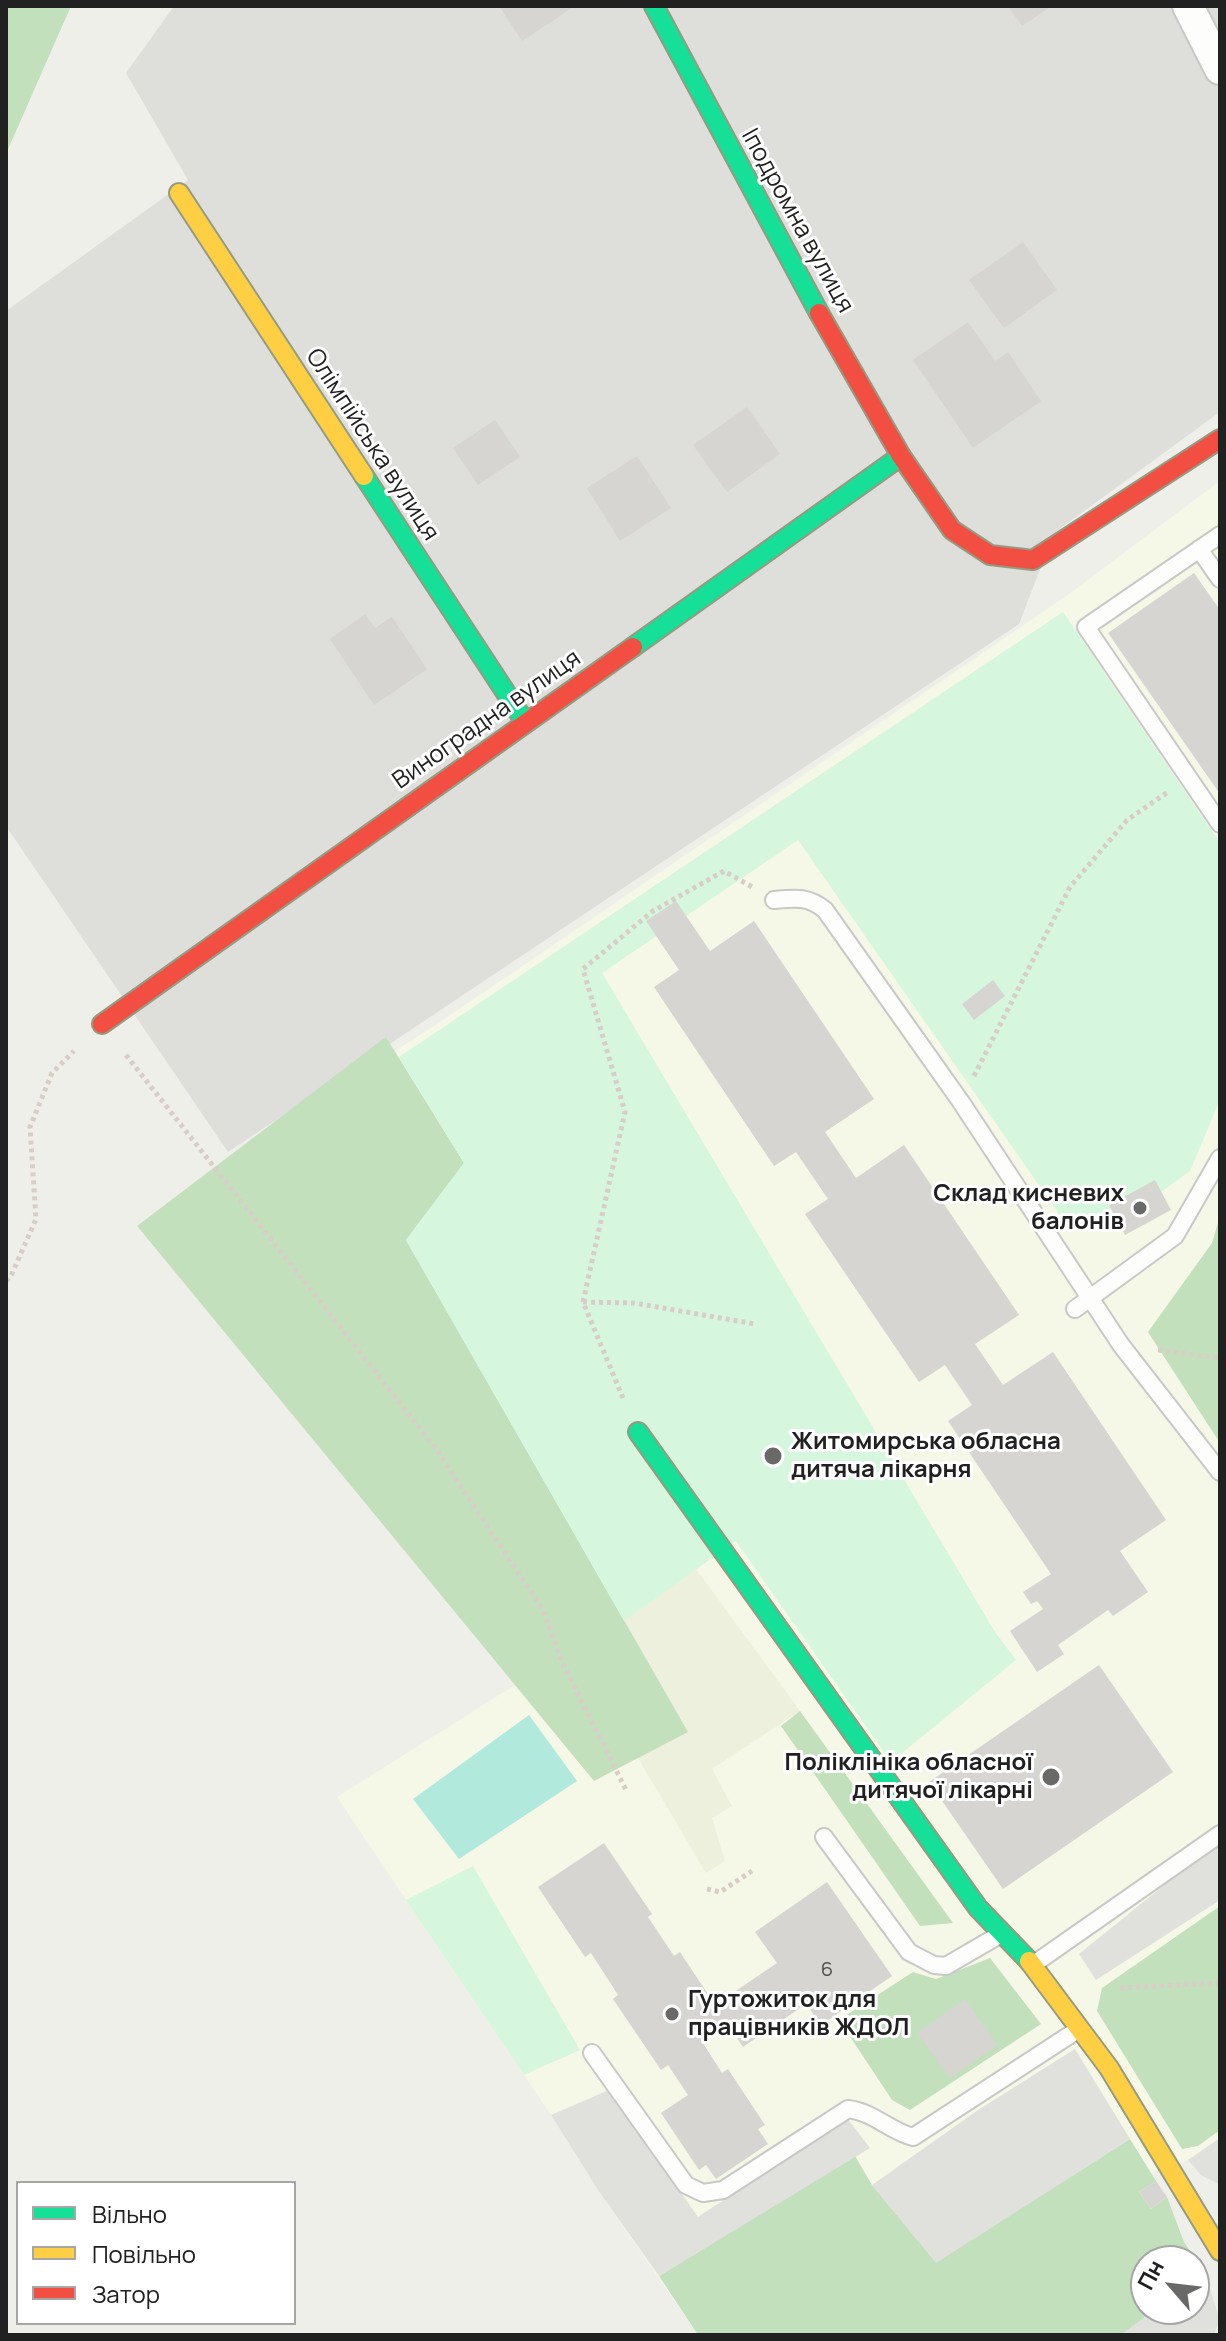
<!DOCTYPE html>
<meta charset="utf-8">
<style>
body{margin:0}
#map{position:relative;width:1226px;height:2341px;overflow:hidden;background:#efefea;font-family:Manrope,sans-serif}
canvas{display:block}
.frame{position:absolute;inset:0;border:8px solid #212121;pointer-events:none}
.legend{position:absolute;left:16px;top:2181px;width:280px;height:144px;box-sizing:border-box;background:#fff;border:2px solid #a6a6a6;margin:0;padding:10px 14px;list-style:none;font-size:24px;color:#212121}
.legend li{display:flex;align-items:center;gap:16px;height:40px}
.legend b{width:40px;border:2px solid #a6a6a6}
.north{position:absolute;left:1130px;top:2245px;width:80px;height:80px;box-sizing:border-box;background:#fff;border:2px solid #a6a6a6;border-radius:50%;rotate:298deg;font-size:22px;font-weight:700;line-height:32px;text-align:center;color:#212121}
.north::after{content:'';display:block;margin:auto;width:28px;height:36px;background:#696967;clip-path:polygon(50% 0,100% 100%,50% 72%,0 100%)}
</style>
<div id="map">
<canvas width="1226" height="2341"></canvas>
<div class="frame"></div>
<ul class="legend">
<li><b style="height:10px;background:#16e098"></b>Вільно</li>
<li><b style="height:10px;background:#ffcf43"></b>Повільно</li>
<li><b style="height:10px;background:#f24e42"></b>Затор</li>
</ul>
<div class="north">Пн</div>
</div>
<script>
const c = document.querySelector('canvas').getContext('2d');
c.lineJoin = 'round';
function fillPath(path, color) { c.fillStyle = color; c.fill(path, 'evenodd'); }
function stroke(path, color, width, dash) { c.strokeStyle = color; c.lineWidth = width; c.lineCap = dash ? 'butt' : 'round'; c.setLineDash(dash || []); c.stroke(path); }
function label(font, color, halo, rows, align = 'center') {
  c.font = font + ' Manrope,sans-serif'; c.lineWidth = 6; c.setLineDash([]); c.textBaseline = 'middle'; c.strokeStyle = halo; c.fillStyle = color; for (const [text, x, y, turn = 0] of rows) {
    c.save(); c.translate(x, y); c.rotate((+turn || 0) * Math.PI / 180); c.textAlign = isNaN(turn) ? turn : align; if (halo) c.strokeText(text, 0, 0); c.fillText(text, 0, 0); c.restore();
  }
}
const residential = new Path2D(`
 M174 6H1220V412L1054 533 1019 624 228 1152 6 826V311L188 180 126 73Z`);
const education = new Path2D(`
 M1220 481V2138L1188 2160 698 2335 598 2190 551 2115 337 1797 515 1685 137 1226 276 1128 443 1020 1068 595Z`);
const farmland = new Path2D(`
 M696 1569 800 1711 712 1769 732 1806 712 1818 725 1861 706 1873 638 1758 687 1732 624 1621Z`);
const forest = new Path2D(`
 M6 6H71L6 154Z
 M386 1037 464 1163 406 1240 688 1732 594 1781 137 1226Z
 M1220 1216V1443L1148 1332 1212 1243Z
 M800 1711 953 1923 920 1926 781 1726Z
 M1220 1906V2130L1198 2146 1182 2149 1097 2011 1102 1988Z
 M990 1958 1041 2024 910 2110 892 2100 839 2020 913 1972 936 1979Z
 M1130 2139 1156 2181 1139 2192 1151 2209 1167 2197 1184 2242 1205 2273 1194 2281V2261H1146V2309H1156L1121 2335H698L659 2276 855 2156 872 2185 936 2262Z`);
const park = new Path2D(`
 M1063 612 1220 843 1219 1102 1190 1171 1161 1192 1109 1205 1117 1220 1108 1229 1071 1231 798 840 602 973 995 1632 1016 1660 891 1762 736 1541 624 1621 406 1240 464 1163 399 1057Z
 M473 1866 580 2050 524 2075 406 1900Z`);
const pitch = new Path2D(`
 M529 1715 577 1781 459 1859 413 1799Z`);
const parking = new Path2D(`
 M1220 1840V1900L1096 1980 1079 1954Z
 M1075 2049 1130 2139 936 2263 872 2185 978 2110Z
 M609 2090 698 2217 847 2118 870 2148 659 2276 598 2190 551 2115Z
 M1220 2138V2183L1218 2184 1201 2175 1188 2160Z
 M1205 2273 1220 2320 1214 2335H1121L1156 2309H1194V2281Z`);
const building = new Path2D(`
 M499 6H575L522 41Z
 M1008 6H1052L1022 26Z
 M1023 242 1057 290 1004 328 969 280Z
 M968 322 995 361 1008 352 1041 401 973 448 913 360Z
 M747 407 780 454 727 492 693 445Z
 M495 420 520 457 478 485 453 448Z
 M637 456 671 508 620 541 587 488Z
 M1194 573 1220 610V794L1108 633Z
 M365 614 375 628 392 617 427 669 374 705 330 639Z
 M676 901 710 951 754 921 874 1099 825 1132 856 1178 904 1145 1019 1315 975 1344 1003 1385 1053 1352 1166 1520 1120 1551 1148 1592 1113 1616 1108 1610 1058 1645 1064 1654 1037 1672 1010 1631 1043 1609 1037 1601 1031 1604 1023 1592 1051 1574 948 1421 972 1405 945 1365 919 1382 805 1214 828 1199 796 1152 774 1166 654 987 679 970 646 921Z
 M993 980 1005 996 974 1020 962 1004Z
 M1155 1180 1171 1210 1125 1235 1109 1205Z
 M1099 1665 1173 1772 1003 1889 929 1782Z
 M604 1843 652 1914 648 1917 674 1956 680 1952 715 2005 777 1963 755 1932 827 1882 892 1976 821 2025 806 2004 743 2047 727 2023 701 2040 722 2073 728 2069 765 2125 758 2129 768 2144 716 2179 706 2165 699 2170 661 2113 688 2095 668 2065 661 2070 613 1999 618 1995 591 1953 585 1957 538 1887Z
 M965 1999 997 2045 950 2078 917 2033Z
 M1156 2181 1167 2197 1151 2209 1139 2192Z`);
const path = new Path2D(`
 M126 1055 436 1449 543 1610 562 1662 626 1790
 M974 1076 1070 887 1127 820 1168 792
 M6 1281 11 1276 36 1219 30 1127 52 1073 74 1051
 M583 1302 634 1303 755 1324
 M1158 1350 1220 1358
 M623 1398 583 1302 625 1112 583 969 653 911 724 871 754 888
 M707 1889 720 1892 752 1871
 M1120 1988 1220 1983`);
const lane = new Path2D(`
 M1220 535 1086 627 1220 824
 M1199 549 1220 579
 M774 900C795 898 808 896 825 910L961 1102 1121 1345 1220 1472
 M1075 1309 1175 1236 1220 1158
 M824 1837 909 1952 934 1965 946 1966 1001 1934
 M1034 1964 1220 1834
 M592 2053 686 2185 703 2193 723 2190 848 2109C874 2112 889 2131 913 2137L1079 2029`);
const street = new Path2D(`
 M1188 6 1220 69`);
const fast = new Path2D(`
 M654 6 819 313
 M364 476 525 722
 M633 647 901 456
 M638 1432 978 1908 1029 1961`);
const slow = new Path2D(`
 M179 193 364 476
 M1029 1961 1109 2068 1220 2251`);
const jam = new Path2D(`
 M819 313 901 456 952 530 990 555 1033 560 1220 439
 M102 1024 633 647`);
const markers = [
 [1140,1208,8,"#696967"],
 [773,1456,10,"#696967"],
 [1051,1777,10,"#696967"],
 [672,2014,8,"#696967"]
];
const numberNames = [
 ["6",827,1970]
];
const streetNames = [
 ["Іподромна вулиця",797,221,61],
 ["Олімпійська вулиця",372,445,57],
 ["Виноградна вулиця",487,720,-35]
];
const poiNames = [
 ["Склад кисневих",1124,1194],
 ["балонів",1124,1222],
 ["Житомирська обласна",791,1442,"left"],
 ["дитяча лікарня",791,1470,"left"],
 ["Поліклініка обласної",1033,1763],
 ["дитячої лікарні",1033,1791],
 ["Гуртожиток для",688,2000,"left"],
 ["працiвникiв ЖДОЛ",688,2028,"left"]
];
fillPath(residential, '#dededb');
fillPath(education, '#f5f8e6');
fillPath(farmland, '#ecf0dc');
fillPath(forest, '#c3e0bd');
fillPath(park, '#d6f7dd');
fillPath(pitch, '#b1eadc');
fillPath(parking, '#e0e0dd');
fillPath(building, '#d6d5d1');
stroke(lane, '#c8c8c6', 20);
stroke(street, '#c8c8c6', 34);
stroke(fast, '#949b80', 22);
stroke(slow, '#949b80', 22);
stroke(jam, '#949b80', 22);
stroke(path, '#d8cdc7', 5, [4, 4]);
stroke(lane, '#fdfdfc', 16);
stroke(street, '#fdfdfc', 30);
stroke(fast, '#16e098', 18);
stroke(slow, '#ffcf43', 18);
stroke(jam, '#f24e42', 18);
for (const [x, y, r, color] of markers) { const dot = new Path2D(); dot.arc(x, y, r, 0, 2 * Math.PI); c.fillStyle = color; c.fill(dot); stroke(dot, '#fff', 3); }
label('20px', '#4e4e4d', null, numberNames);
label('24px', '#212121', '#fff', streetNames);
label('bold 24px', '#212121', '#fff', poiNames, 'right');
</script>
